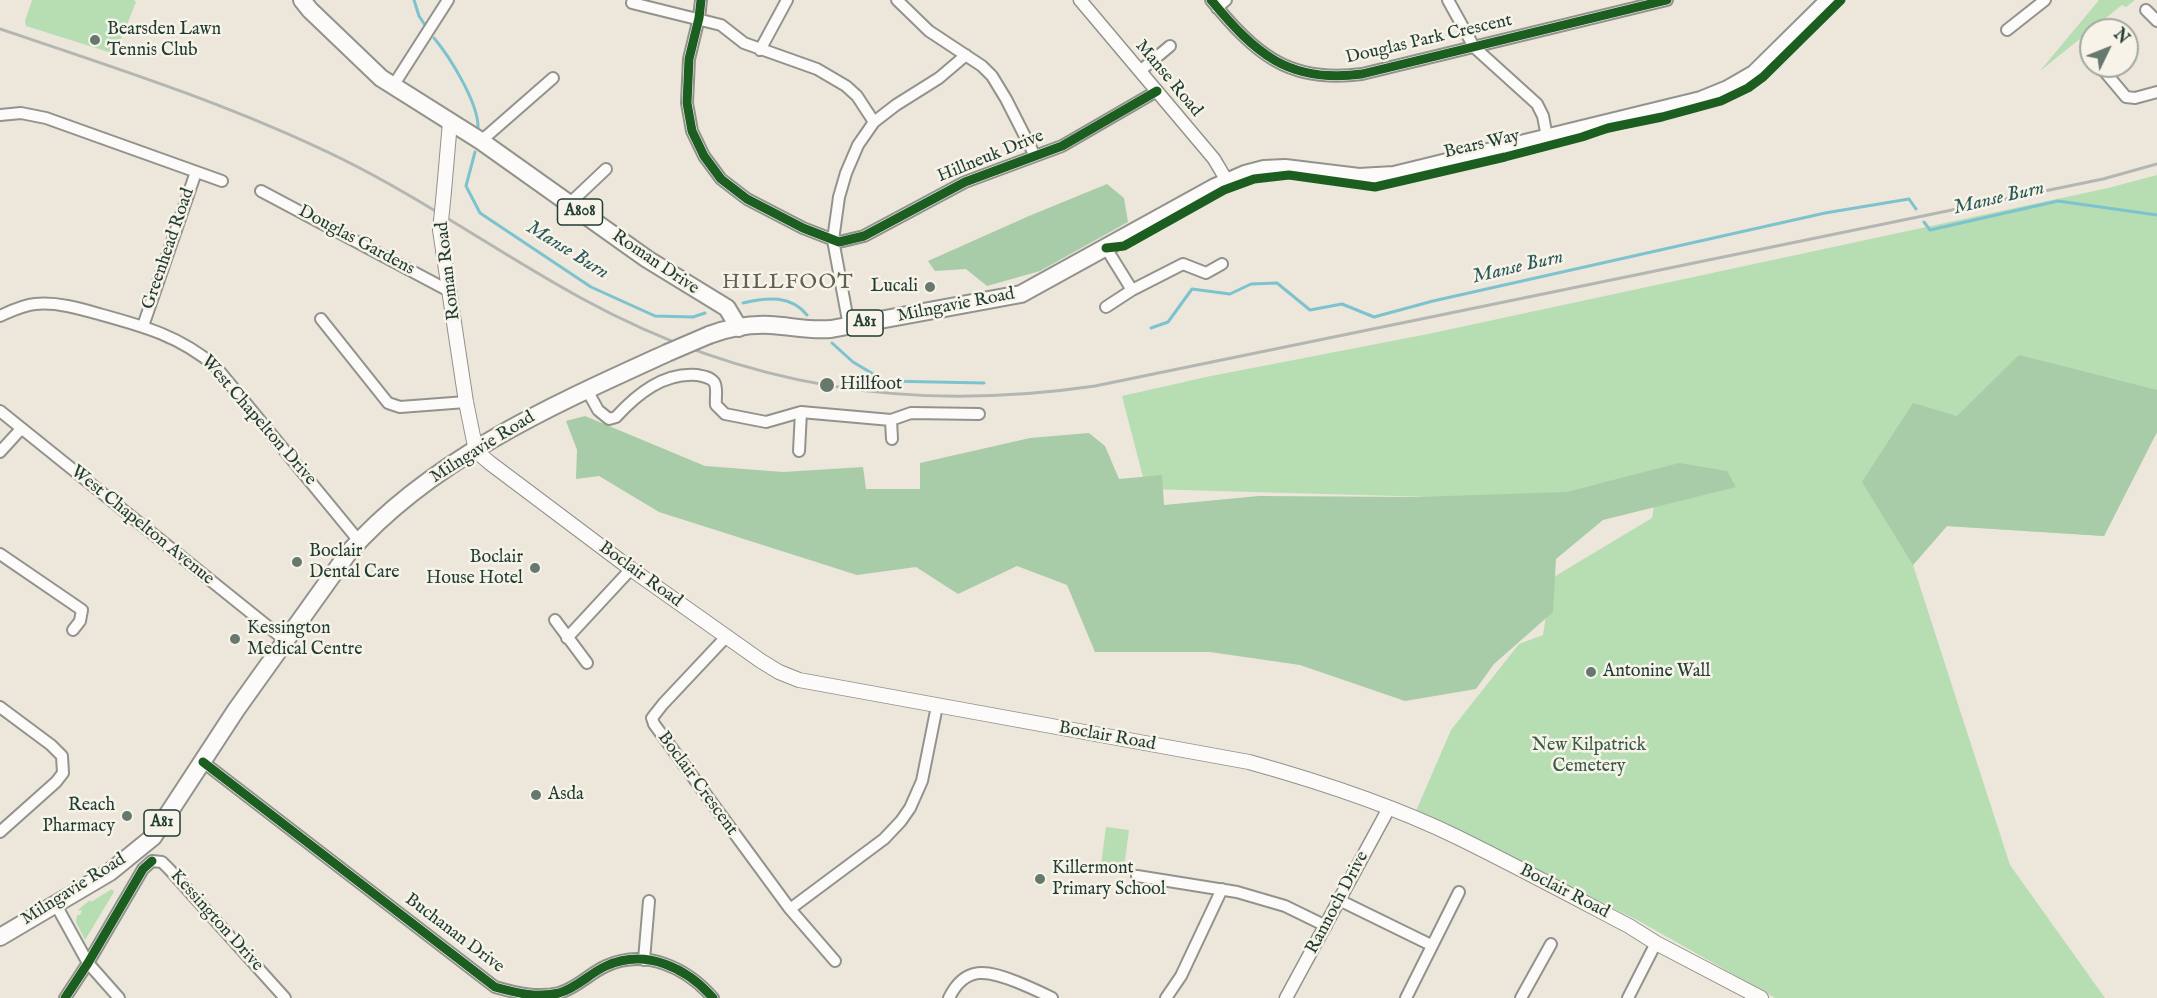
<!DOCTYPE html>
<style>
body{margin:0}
#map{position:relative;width:2157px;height:998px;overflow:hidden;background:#ede6db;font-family:"IM FELL English",serif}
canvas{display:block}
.north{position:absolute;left:2079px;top:18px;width:60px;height:60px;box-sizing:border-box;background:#f7f3e8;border:2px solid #a1aaa0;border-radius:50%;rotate:47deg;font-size:16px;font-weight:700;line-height:24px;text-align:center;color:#1f3d34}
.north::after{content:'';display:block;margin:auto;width:21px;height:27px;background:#67786e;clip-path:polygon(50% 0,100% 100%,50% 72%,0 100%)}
</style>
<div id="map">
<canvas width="2157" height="998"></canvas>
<div class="north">N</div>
</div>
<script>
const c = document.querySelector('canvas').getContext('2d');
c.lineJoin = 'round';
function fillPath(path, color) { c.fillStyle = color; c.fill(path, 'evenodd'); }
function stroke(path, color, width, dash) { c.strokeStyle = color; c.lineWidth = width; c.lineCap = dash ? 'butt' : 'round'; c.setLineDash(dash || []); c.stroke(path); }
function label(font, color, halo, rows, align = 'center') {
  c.font = font + ' "IM FELL English",serif'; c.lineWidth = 5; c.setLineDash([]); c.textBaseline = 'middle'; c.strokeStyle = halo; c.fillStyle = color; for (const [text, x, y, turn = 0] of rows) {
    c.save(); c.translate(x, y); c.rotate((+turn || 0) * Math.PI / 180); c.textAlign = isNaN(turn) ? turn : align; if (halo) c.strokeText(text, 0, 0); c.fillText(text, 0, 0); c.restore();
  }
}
const green = new Path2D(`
 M32 0H134L136 2 115 54 26 26 25 21Z
 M2099 0H2135L2126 7 2122 5 2040 71Z
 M2157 175V432L2104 536 1947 526 1913 565 2010 865 2105 998H1775L1639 921 1416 811 1451 730 1519 644 1543 635 1552 578 1652 518 1654 506 1574 501 1146 489 1122 396 1211 376 1428 334 2108 188Z
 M1106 827 1129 830 1124 868 1101 865Z
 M112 889 114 892 85 940 76 922 77 915H80L82 911 78 910 90 900 91 902Z`);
const forest = new Path2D(`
 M1107 184 1124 198 1128 222 1040 271 987 286 966 269 935 271 928 261 1029 216Z
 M2019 355 2157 390V432L2104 536 1947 526 1913 565 1862 482 1913 403 1957 416Z
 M585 416 705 466 783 472 863 467 866 489H920V463L1030 438 1089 433 1105 446 1119 479 1162 475 1164 505 1259 496 1417 497 1567 492 1679 463 1727 471 1736 487 1603 520 1556 559 1553 612 1494 664 1476 689 1405 701 1300 665 1210 652H1095L1067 585 1017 566 958 594 916 567 857 575 659 512 599 476 576 479 577 450 566 421Z`);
const stream = new Path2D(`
 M414 0 419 16 427 28
 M434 38C450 57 479 104 478 128
 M475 152 466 186 480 213 591 287 655 316 693 317 705 313
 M1924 222 1930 230 2058 201 2157 215
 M743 303C767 297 791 295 807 315
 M1151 328 1168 322 1192 289 1230 294 1251 284 1277 283 1310 310 1342 304 1374 317 1433 301 1825 213 1909 199 1916 209
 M832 343 853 362 885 381 984 383`);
const minor = new Path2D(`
 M701 0 699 18 689 59 687 103 692 131 704 156 721 179 747 199 803 228 839 242 864 236 965 182 1062 146 1157 91
 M897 0 929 31 982 66 992 76 1006 99 1035 156
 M1211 0C1255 53 1288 84 1362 74L1667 0
 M1448 0 1474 47 1537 104 1543 116 1547 137
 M632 3 721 25 744 43 817 69 846 86 857 96 874 122
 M1217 8 1226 0
 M2146 10 2157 21
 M2007 30 2045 0
 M760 50 787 0
 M2100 66 2126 97 2135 98 2157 92
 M1140 71 1170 46
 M393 86 448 0
 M0 115 21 113 46 118 222 181
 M481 141 553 78
 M261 191 451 292
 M569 204 606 169
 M1106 248 1132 290
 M1106 307 1132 290 1183 264 1206 273 1222 264
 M0 316C11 311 23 305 35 304 57 302 78 308 99 314 143 326 180 336 216 367L359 541
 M321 319 388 403 400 407 466 402
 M143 326 196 172
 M849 326 833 240 839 197 846 173 858 145 874 122 896 105 939 78 966 55
 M587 390 598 410 609 419 616 417C637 394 664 372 697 375 703 376 710 377 714 382 718 388 715 398 716 405L725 414 766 422 801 412 891 420 911 413 979 414
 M0 411 286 641
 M891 420 892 439
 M799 451 801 412
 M0 452 21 429
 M0 554 82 610 80 621 73 630
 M555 620 587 663
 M726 637 663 704 652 718 654 724 790 909 835 961
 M567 638 631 569
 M0 707 51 745 62 756 63 773 56 782 0 832
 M203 762 495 987C516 993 537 998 559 993 577 988 590 973 606 966 646 948 687 968 713 998
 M1137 876 1237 892 1285 906 1326 926
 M1339 900 1431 945
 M56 905 88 963 119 998
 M790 909 884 839 901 821 910 808 922 781 937 706
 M644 960 649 901
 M65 998 88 963 143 869 152 861 162 862 170 870 285 998
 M949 998C965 965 988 970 1017 982 1029 987 1041 992 1052 998
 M1166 998 1181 976 1222 889
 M1406 998 1459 892
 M1521 998 1551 944
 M1628 998 1656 943`);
const tertiary = new Path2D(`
 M1080 0 1214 159 1227 181
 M1286 998 1389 808`);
const secondary = new Path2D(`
 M444 191 450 122
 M441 221 440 230 466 402 476 451 490 463 631 569 761 661 779 672 799 680 1249 762C1321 782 1392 805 1459 838 1516 866 1572 896 1629 926L1656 943 1761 998`);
const primary = new Path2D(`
 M302 0 310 10 381 78 481 141 647 259 727 308 739 328
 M709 335C728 328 750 324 770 325 790 326 810 331 831 329L1021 294 1215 187 1245 174 1264 169 1285 168 1359 177 1394 175 1701 100 1728 89 1754 74 1829 0
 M0 937 110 872 153 837 236 710 349 552C432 458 555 404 667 353`);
const rail = new Path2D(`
 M0 29C116 68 232 105 342 159 425 200 500 254 581 298 745 388 911 413 1095 386L2103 179 2157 164`);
const secondaryBridge = new Path2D(`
 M441 221 444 191`);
const primaryBridge = new Path2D(`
 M667 353 709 335`);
const cycleway = new Path2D(`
 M701 0 699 18 689 59 687 103 692 131 704 156 721 179 747 199 803 228 839 242 864 236 965 182 1062 146 1157 91
 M1211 0C1255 53 1288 84 1362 74L1667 0
 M1106 248 1124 246 1224 190 1254 179 1289 175 1375 187 1505 157 1582 137 1608 128 1662 117 1721 101 1748 88 1763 77 1841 0
 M203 762 495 987C516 993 537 998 559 993 577 988 590 973 606 966 646 948 687 968 713 998
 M65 998 88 963 143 869 152 861`);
const markers = [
 [95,40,6,"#67786e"],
 [930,287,6,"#67786e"],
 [827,385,8,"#67786e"],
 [297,562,6,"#67786e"],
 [535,568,6,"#67786e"],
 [235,639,6,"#67786e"],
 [1591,672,6,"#67786e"],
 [536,795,6,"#67786e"],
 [127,816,6,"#67786e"],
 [1040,879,6,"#67786e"]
];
const shields = [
 [580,212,45],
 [865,323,36],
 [162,823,36]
];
const shieldNames = [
 ["A808",580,212],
 ["A81",865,323],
 ["A81",162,823]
];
const poiNames = [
 ["Bearsden Lawn",107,30],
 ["Tennis Club",107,51],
 ["Lucali",918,287,"right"],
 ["Hillfoot",840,385],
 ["Boclair",309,552],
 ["Dental Care",309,573],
 ["Boclair",523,558,"right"],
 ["House Hotel",523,579,"right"],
 ["Kessington",247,629],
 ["Medical Centre",247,650],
 ["Antonine Wall",1603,672],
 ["Asda",548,795],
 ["Reach",115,806,"right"],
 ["Pharmacy",115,827,"right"],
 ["Killermont",1052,869],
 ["Primary School",1052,890]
];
const streetNames = [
 ["Douglas Park Crescent",1429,40,-13],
 ["Manse Road",1168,79,50],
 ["Bears Way",1482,145,-13],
 ["Hillneuk Drive",991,157,-22],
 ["Douglas Gardens",356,241,28],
 ["Greenhead Road",169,249,-71],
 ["Roman Drive",655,263,34],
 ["Roman Road",449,271,-97],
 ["Milngavie Road",956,306,-11],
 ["West Chapelton Drive",258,421,49],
 ["Milngavie Road",483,448,-32],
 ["West Chapelton Avenue",142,526,39],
 ["Boclair Road",640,575,36],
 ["Boclair Road",1107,737,10],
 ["Boclair Crescent",697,784,54],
 ["Milngavie Road",74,890,-32],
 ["Boclair Road",1564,892,27],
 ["Rannoch Drive",1338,903,-62],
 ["Kessington Drive",216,921,48],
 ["Buchanan Drive",454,934,37]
];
const parkNames = [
 ["New Kilpatrick",1589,746],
 ["Cemetery",1589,767]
];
const waterNames = [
 ["Manse Burn",1999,199,-13],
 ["Manse Burn",567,251,32],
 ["Manse Burn",1518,268,-13]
];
const quarterNames = [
 ["HILLFOOT",788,284]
];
fillPath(green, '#b7ddb3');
fillPath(forest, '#a8cca7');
stroke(stream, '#7cc3cf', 3);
stroke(minor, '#91938c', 14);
stroke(tertiary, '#91938c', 15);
stroke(secondary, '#91938c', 16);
stroke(primary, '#91938c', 20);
stroke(minor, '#fcfbfa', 10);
stroke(tertiary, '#fcfbfa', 12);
stroke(secondary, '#fcfbfa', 14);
stroke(primary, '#fcfbfa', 16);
stroke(rail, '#b3b6b3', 3);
stroke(secondaryBridge, '#91938c', 16, []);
stroke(primaryBridge, '#91938c', 20, []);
stroke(secondaryBridge, '#fcfbfa', 14);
stroke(primaryBridge, '#fcfbfa', 16);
stroke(cycleway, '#1b5e20', 9);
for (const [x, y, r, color] of markers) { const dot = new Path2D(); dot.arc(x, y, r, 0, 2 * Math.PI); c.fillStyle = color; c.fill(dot); stroke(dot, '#f7f3e8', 2); }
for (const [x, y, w] of shields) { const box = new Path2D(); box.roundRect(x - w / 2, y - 13, w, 26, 4.5); c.fillStyle = '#f7f3e8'; c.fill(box); stroke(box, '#1f3d34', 1.5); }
label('bold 16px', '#1f3d34', null, shieldNames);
label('18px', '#1f3d34', '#f7f3e8', poiNames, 'left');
label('18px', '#1f3d34', '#f7f3e8', streetNames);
label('18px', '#355c47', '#f7f3e8', parkNames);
label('italic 20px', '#2a5b5a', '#f7f3e8', waterNames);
c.letterSpacing = '1.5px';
label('21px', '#5d6350', '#f7f3e8', quarterNames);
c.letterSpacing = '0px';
</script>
